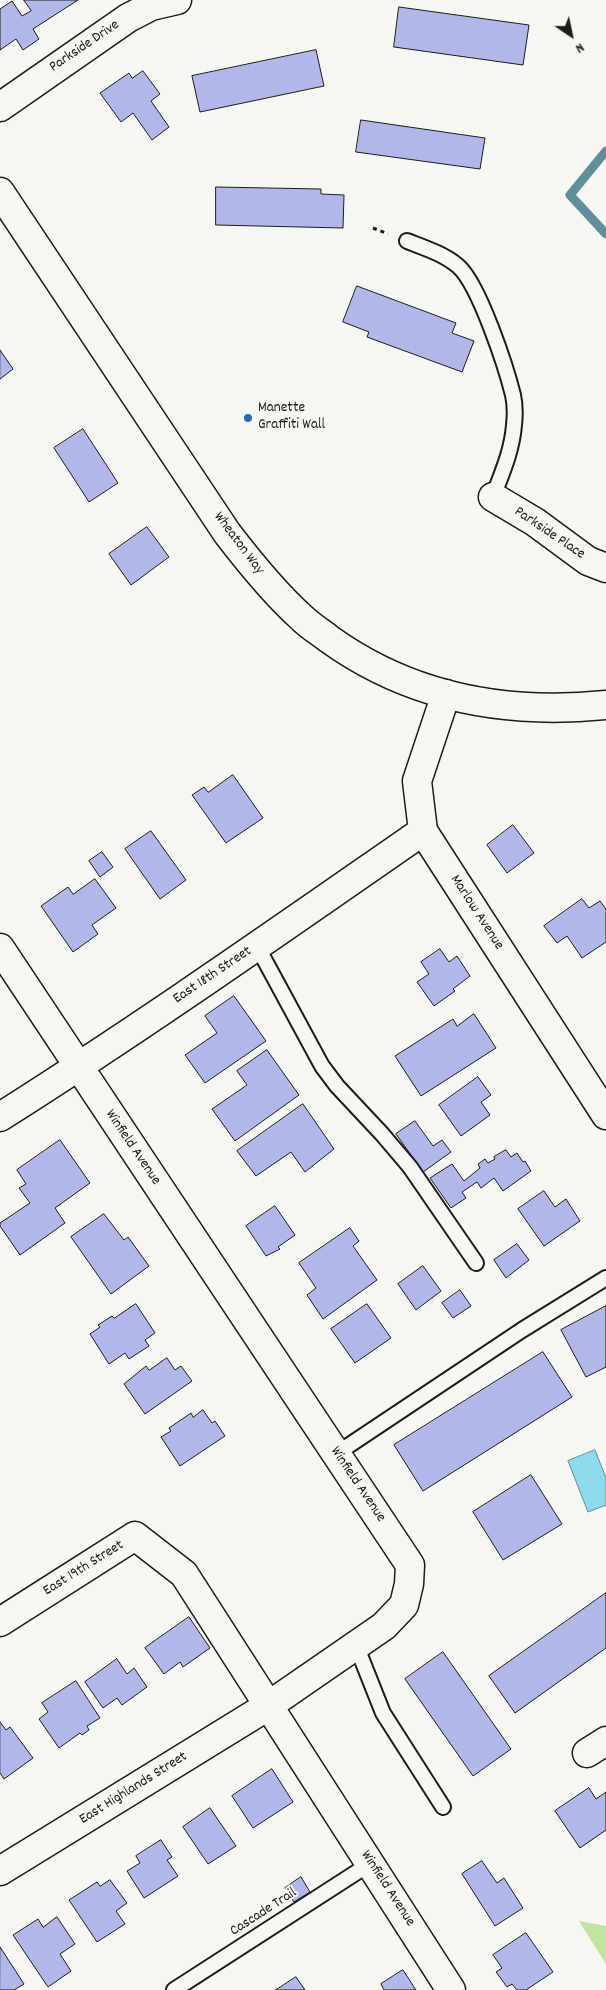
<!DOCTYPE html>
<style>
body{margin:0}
#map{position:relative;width:606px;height:1990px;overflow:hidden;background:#f6f6f2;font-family:Dekko,sans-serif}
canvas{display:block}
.north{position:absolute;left:546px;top:10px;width:50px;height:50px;-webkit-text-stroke:4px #f6f6f2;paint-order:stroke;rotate:146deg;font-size:14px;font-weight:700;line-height:20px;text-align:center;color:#1c1c1c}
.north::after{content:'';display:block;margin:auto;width:18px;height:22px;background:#1c1c1c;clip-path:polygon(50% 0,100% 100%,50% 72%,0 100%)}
</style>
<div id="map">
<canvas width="606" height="1990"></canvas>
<div class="north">N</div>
</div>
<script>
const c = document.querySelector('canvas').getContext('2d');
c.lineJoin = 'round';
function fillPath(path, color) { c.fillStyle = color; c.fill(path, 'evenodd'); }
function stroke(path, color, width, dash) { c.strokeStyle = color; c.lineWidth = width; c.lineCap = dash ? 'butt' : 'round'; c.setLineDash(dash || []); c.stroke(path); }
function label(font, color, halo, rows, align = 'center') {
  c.font = font + ' Dekko,sans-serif'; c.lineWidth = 4; c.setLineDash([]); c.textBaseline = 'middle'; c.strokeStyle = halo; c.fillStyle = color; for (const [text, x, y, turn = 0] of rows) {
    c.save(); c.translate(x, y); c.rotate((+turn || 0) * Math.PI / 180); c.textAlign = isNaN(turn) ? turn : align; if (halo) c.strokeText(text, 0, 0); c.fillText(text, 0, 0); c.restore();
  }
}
const green = new Path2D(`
 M579 1921 606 1926V1964Z`);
const water = new Path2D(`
 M595 1450 606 1478V1505L588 1512 568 1461Z`);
const stream = new Path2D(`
 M606 151 570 195 606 234`);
const building = new Path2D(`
 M24 0H78L33 29 39 39 23 50 16 39 0 50V9L12 1 22 16 31 11Z
 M399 7 529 25 523 65 394 47Z
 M316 50 324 86 200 112 192 76Z
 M143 71 160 94 151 101 169 127 152 140 133 113 121 122 100 93 129 73 132 78Z
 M361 120 485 138 480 169 356 152Z
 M216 187 321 189V194L344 195 343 228 216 225Z
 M357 286 456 323 452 333 474 341 462 372 367 337 369 332 343 322Z
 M0 350 13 369 0 379Z
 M83 429 118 483 89 502 54 448Z
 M147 527 169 557 131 585 109 554Z
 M233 775 263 818 226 843 192 795 204 787 208 792Z
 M513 825 534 853 507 873 487 845Z
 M151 831 186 880 160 899 125 849Z
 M102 852 113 867 100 877 89 861Z
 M95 879 116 908 92 925 98 934 73 952 41 906 68 887 73 894Z
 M582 899 589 908 600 901 606 909V942L582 958 567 936 557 943 544 926Z
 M440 949 449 962 457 956 470 976 453 989 455 991 434 1006 417 982 429 974 421 962Z
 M234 996 266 1041 205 1083 185 1055 217 1033 205 1016Z
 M474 1014 496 1048 421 1096 395 1056 453 1019 457 1026Z
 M267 1050 299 1095 235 1141 212 1109 247 1085 237 1071Z
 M478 1077 491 1095 481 1102 490 1115 461 1136 439 1105Z
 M303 1104 334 1149 305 1172 291 1152 256 1176 237 1151Z
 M415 1121 433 1146 442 1140 451 1152 423 1172 396 1134Z
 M60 1140 90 1183 55 1208 65 1223 20 1255 0 1226V1223L30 1203 19 1188 26 1184 17 1170Z
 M506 1150 511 1157 517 1153 523 1162 525 1161 531 1171 503 1191 494 1178 481 1188 477 1182 462 1192 466 1198 451 1208 430 1178 452 1164 464 1181 480 1168 478 1164 485 1159 488 1163 495 1159 494 1157Z
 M544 1191 555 1207 566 1199 580 1221 544 1246 518 1209Z
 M275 1206 295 1235 278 1247 280 1249 266 1256 246 1226Z
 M104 1214 124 1240 128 1237 149 1266 111 1294 71 1237Z
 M350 1228 359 1241 353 1246 377 1280 323 1319 307 1295 316 1288 299 1263Z
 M517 1244 529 1260 506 1278 494 1260Z
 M423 1266 441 1291 416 1310 398 1284Z
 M460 1290 471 1306 453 1318 442 1303Z
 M136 1304 155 1333 145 1340 149 1346 129 1359 125 1353 109 1364 90 1334 100 1327 98 1325 112 1316 114 1318Z
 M367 1304 391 1338 355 1363 331 1329Z
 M606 1306V1367L586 1377 561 1330Z
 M543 1352 572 1397 423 1491 394 1445Z
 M167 1358 175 1370 181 1366 192 1381 145 1414 124 1384 146 1366 149 1370Z
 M203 1410 212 1423 215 1421 225 1436 180 1466 161 1437 171 1431 169 1428 191 1413 193 1417Z
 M531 1475 562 1524 503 1560 473 1512Z
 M606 1593V1648L515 1713 489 1676Z
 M189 1617 210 1648 183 1667 180 1662 164 1674 145 1648Z
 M443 1652 511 1749 473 1776 405 1679Z
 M117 1659 127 1674 134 1668 147 1687 122 1705 117 1698 103 1708 85 1682Z
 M76 1681 100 1718 87 1726 89 1730 82 1735 80 1733 59 1748 39 1719 48 1712 42 1703Z
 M0 1722 6 1730 10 1727 33 1758 4 1779 0 1773Z
 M272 1769 293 1802 253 1828 232 1796Z
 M589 1788 596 1799 606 1792V1830L580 1848 555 1811Z
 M210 1808 236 1846 208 1864 183 1827Z
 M161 1840 172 1857 167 1860 178 1876 144 1898 127 1871 140 1863 136 1856Z
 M482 1861 497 1883 504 1878 523 1908 495 1926 462 1874Z
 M301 1877 310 1892 294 1902 285 1888Z
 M110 1880 127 1903 116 1911 125 1924 97 1942 69 1900 97 1882 100 1886Z
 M57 1917 75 1944 60 1954 71 1971 48 1987 13 1935 38 1919 43 1927Z
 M526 1933 553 1972 526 1990H517L512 1984 507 1987 496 1972 502 1968 493 1955Z
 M0 1947 24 1984 14 1990H0Z
 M403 1970 416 1990H384L381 1984Z
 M296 1977 305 1990H276Z`);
const path = new Path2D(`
 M373 228 388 234`);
const lane = new Path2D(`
 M407 241C425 248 444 254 458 266 479 284 506 367 513 395 515 404 515 416 514 425 512 451 502 473 493 497
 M257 946 322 1066 337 1086 382 1134 410 1167 476 1263
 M336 1454 522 1330 606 1278
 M356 1645 383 1713 443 1807
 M174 1990 371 1863`);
const street = new Path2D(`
 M0 107 128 18 151 6 177 0
 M493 497 535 522 588 561 606 568
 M446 694 417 781 423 831 606 1115
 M0 948 410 1565 409 1584 404 1605 384 1626 268 1706 0 1871
 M0 1117C144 1026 283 928 423 831
 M0 1622 135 1536 184 1574 451 1990
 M587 1753 606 1741`);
const secondary = new Path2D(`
 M0 192 227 533C250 563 274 593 302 618 310 626 320 632 329 639 411 698 506 715 606 705`);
const markers = [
 [248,418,5,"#1f6fb2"]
];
const streetNames = [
 ["Parkside Drive",85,47,-34],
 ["Parkside Place",549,534,34],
 ["Wheaton Way",238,544,53],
 ["Marlow Avenue",476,913,57],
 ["East 18th Street",213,976,-34],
 ["Winfield Avenue",132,1148,56],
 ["Winfield Avenue",357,1485,56],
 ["East 19th Street",84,1569,-32],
 ["East Highlands Street",134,1789,-32],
 ["Winfield Avenue",387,1889,57],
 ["Cascade Trail",264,1913,-33]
];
const poiNames = [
 ["Manette",258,409],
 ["Graffiti Wall",258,426]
];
fillPath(green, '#c1e59f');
fillPath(water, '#8ddaed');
stroke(water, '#608e99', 1);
stroke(stream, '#608e99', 9);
fillPath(building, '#b1b7e8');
stroke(building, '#1c1c1c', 1);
stroke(lane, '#1c1c1c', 18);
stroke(street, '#1c1c1c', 31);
stroke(secondary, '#1c1c1c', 31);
stroke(path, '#1c1c1c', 3, [4, 4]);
stroke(lane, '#f6f6f2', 14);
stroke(street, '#f6f6f2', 28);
stroke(secondary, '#f6f6f2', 28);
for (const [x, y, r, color] of markers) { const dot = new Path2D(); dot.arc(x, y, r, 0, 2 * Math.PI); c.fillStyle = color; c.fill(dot); stroke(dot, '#f6f6f2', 2); }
label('15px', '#1c1c1c', '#f6f6f2', streetNames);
label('15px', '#1c1c1c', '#f6f6f2', poiNames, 'left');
</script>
